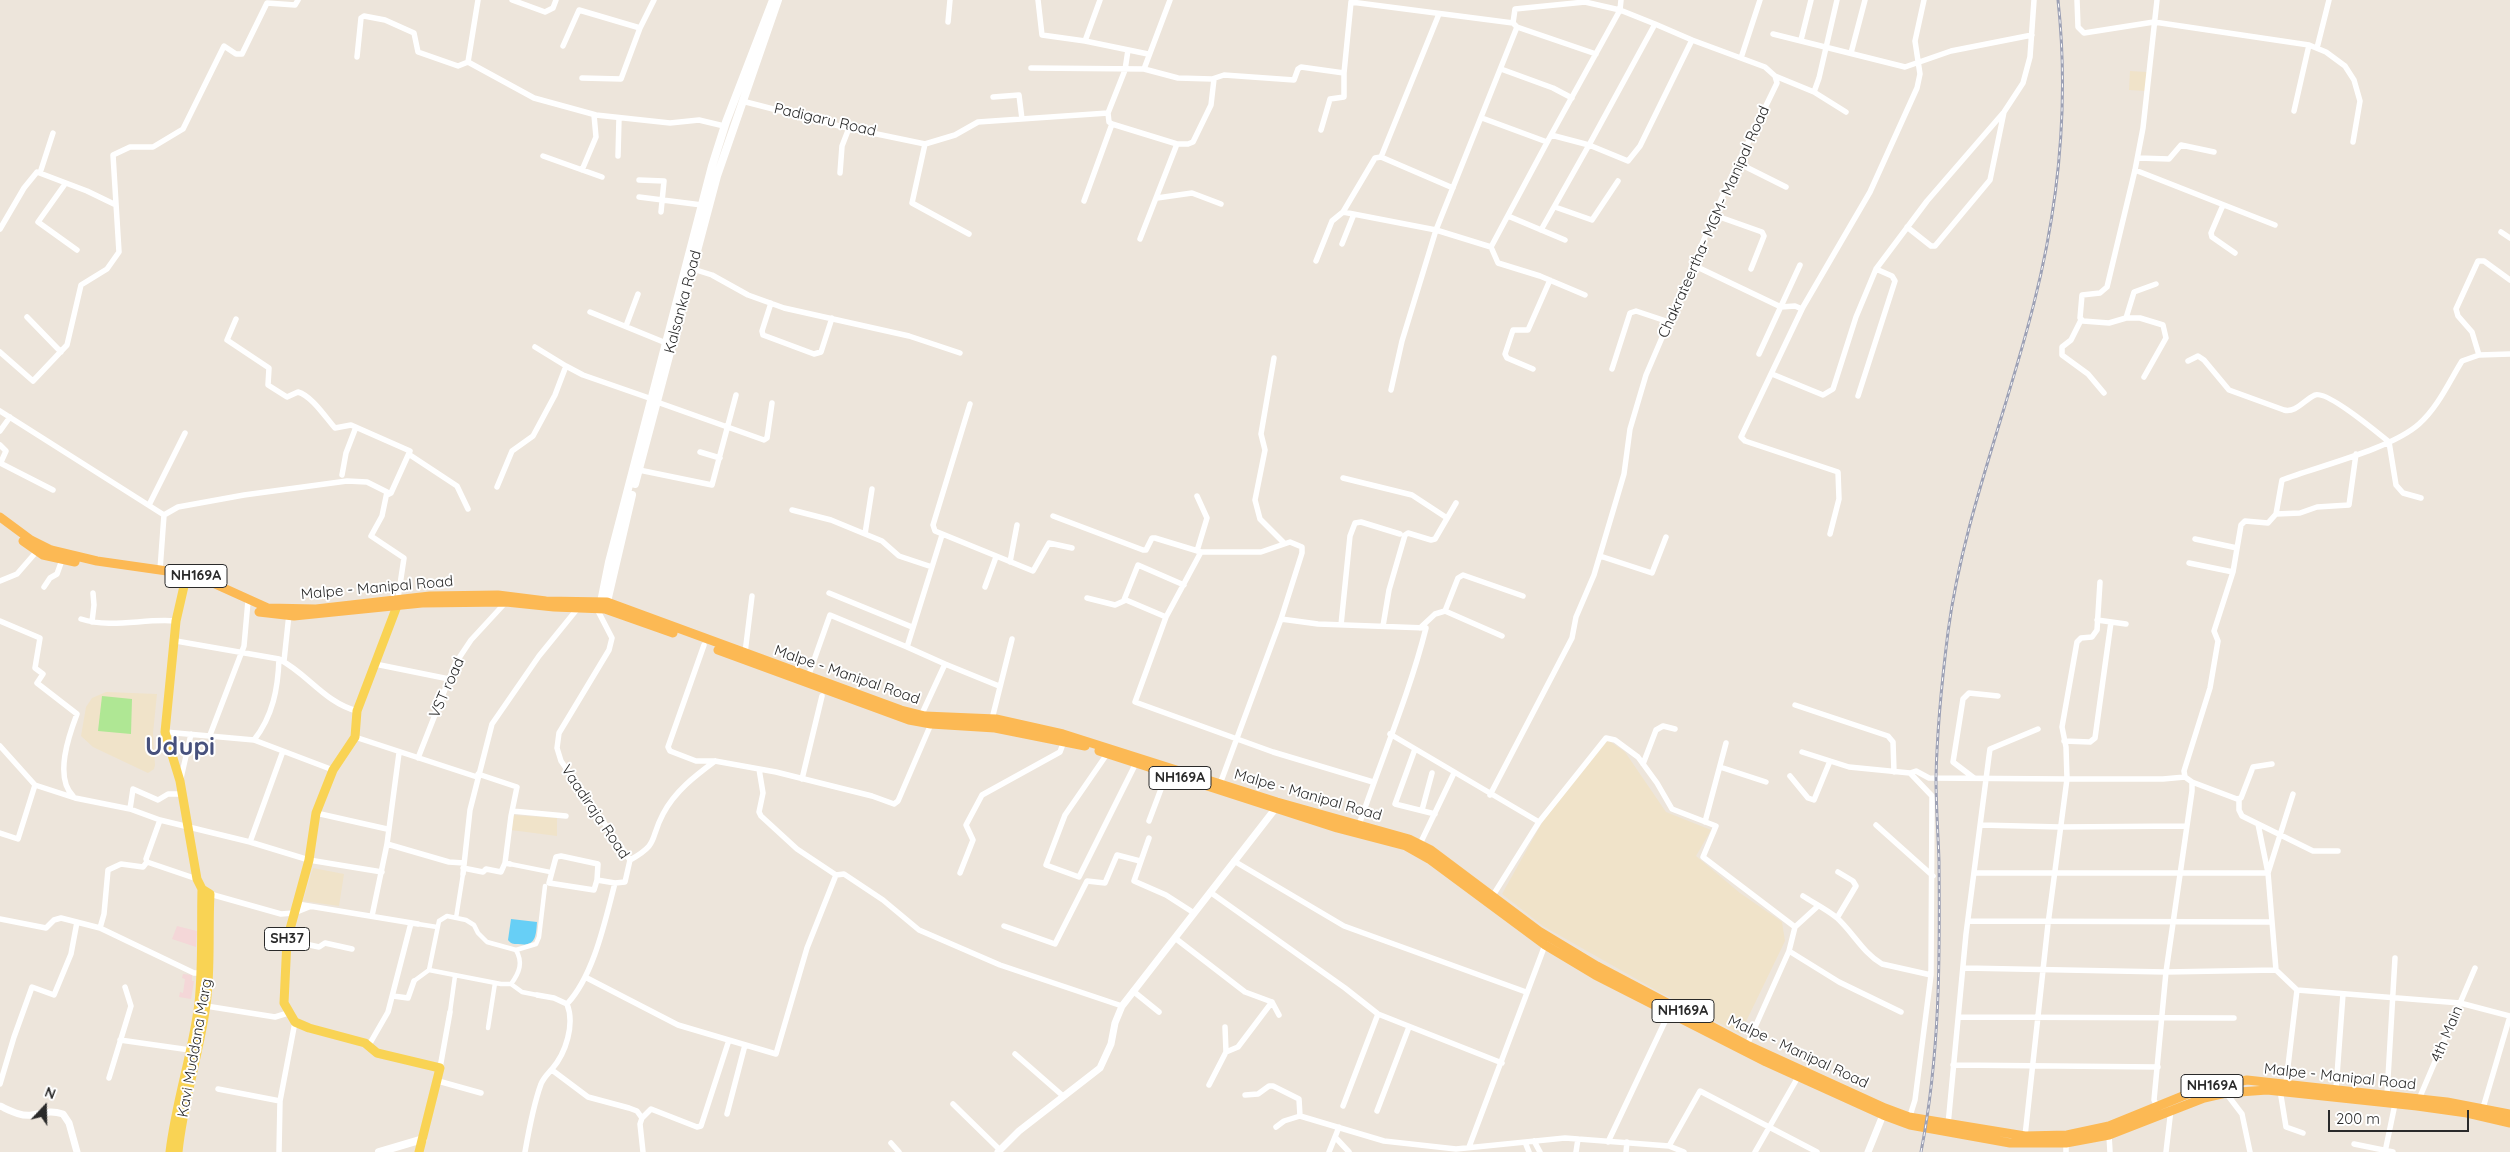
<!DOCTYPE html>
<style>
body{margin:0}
#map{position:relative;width:2510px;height:1152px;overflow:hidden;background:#ede5db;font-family:Quicksand,sans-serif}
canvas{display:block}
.north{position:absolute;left:20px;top:1082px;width:50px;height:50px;-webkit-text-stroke:4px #fff;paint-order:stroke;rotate:21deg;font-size:14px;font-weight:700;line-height:20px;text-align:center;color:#2a2a2a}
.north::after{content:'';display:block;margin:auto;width:18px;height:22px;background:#2a2a2a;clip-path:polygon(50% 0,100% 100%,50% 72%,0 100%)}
.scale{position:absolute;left:2328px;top:1110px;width:141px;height:22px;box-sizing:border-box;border:2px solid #2a2a2a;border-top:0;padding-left:6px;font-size:15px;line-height:18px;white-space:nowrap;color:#2a2a2a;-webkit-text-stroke:4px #fff;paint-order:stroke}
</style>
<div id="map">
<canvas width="2510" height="1152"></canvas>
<div class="north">N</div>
<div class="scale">200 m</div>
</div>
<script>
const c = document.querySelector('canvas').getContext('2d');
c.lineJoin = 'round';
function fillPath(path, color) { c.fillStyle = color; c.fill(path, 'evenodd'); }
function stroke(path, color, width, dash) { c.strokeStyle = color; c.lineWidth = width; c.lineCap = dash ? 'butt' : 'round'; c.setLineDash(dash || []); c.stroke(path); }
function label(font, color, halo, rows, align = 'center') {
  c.font = font + ' Quicksand,sans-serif'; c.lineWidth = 4; c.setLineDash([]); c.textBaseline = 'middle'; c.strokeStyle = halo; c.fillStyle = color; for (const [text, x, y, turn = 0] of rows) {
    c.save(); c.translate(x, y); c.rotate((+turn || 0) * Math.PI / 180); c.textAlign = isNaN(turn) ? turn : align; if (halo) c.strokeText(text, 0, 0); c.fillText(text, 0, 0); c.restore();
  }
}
const education = new Path2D(`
 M2130 71 2147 72 2146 91 2129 90Z
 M106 692 157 694 153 733 155 765 154 769 148 773 93 747 81 736 86 707 92 698Z
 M1608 740 1625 752 1666 812 1711 830 1696 856 1740 893 1782 922 1785 941 1740 1034 1661 993 1543 926 1502 894 1543 821Z
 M513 815 557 818V836L511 830Z
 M313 868 344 874 339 906 303 901Z`);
const medical = new Path2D(`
 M177 926 197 931 196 947 172 939Z
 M183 974 192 975V981H194L191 999 179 997 180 992 183 993 185 979 182 978Z`);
const green = new Path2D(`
 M102 696 132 699 131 734 98 731Z`);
const water = new Path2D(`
 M511 919 537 922C536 936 536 947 518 944 513 944 511 944 508 940Z`);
const pedestrian = new Path2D(`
 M510 864 550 872
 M447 916 466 920 474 925 478 933 487 942 516 950C523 962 520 972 511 984H501L429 970 439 921Z
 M456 918 463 874
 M418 924 437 927
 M516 950 536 944 539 937 545 886
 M414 981 429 970
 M511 984 522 992 537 995
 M450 1012 455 976
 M488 1028 495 983`);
const minor = new Path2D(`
 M478 0 468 62 534 98 596 115 670 123 699 120 724 126
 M512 0 545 12 553 8 556 0
 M1038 0 1042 35 1085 41 1148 54
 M1170 0 1144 69 1178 78 1212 79 1224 75 1294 80 1298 69 1301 67 1344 73 1351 2 1513 23 1515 9 1585 2 1620 10 1551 135 1589 145 1541 230
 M2077 0 2078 27 2084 33 2154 22 2309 45 2326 52 2345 66 2354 80 2360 101 2353 142
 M948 22 950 0
 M1655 24 1692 40
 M1517 27 1596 54
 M1773 34 1905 67 1951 51 2032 35
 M1801 40 1811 0
 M1085 41 1100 0
 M563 46 579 10 640 28
 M2317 48 2329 0
 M1851 53 1865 0
 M357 57 361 18 364 16 385 20 414 33 418 52 458 66 468 62
 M1741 58 1760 0
 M1031 68 1144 69
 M1501 69 1553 88 1572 98
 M1775 76 1814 92 1846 112
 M582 78 621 79 640 28 654 0
 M1814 92 1819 78 1837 0
 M993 97 1019 95 1022 119
 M742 101 843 127 925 144 955 135 978 122 1108 113 1125 70 1128 50
 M2294 111 2309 45
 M1108 113 1109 122 1112 124 1177 144 1140 239
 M1482 118 1547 142
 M1321 130 1330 99 1344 97V73
 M925 144 912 203 969 234
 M1177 144H1188L1193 142 1211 105 1214 79
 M543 156 602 177
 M618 156 619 118
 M1381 157 1439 14
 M2138 158 2169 159 2181 145 2214 152
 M1738 163 1786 187
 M582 170 596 137 594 115
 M2135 170 2275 225
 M40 173 53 133
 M840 173 842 146 849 128
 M639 180 664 181 661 212
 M65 184 38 222 77 250
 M639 197 702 205
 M1157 198 1192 193 1221 204
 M1084 201 1112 124
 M2223 205 2211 233 2212 237 2235 253
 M1555 207 1592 220 1618 181
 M1343 212 1436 230 1491 247 1551 135
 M1714 215 1762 232 1764 236 1751 269
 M1508 216 1565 240
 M1907 227 1931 246H1935L1990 180 2004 112
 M0 229 24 188 37 172 87 191 116 205
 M2501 232 2510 238
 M1342 244 1354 214
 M1491 247 1498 263 1540 276 1585 295
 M1316 261 1332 221 1343 212 1375 158 1381 157 1453 188
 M1693 265 1781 307 1795 306 1802 309
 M693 269 712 275 748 295 784 308 909 336 960 353
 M771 303 762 331 763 335 814 354 821 352 832 318
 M590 312 666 343
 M27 317 61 352
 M2126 318 2134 292 2156 284
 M236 319 227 340 269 368 268 385 287 397 298 392C312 396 326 418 335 428L351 425 410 451 391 493 387 495
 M2081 320 2071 340 2062 347V355L2088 374 2104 393
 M626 326 638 294
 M535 347 566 366
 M0 352 33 381 67 345 81 285 107 269 119 252 113 155 130 147H153L183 129 224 46 236 54H242L267 3 295 5 298 0
 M1759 354 1800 265
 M2479 355 2472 332 2458 316 2456 309 2478 261H2484L2510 280
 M1274 358 1261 434 1265 450 1255 500 1260 519 1284 543
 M2188 361 2198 356 2204 360 2229 390 2284 410C2296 413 2304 400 2315 395 2327 390 2378 433 2389 442L2396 485 2403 493 2421 498
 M1533 369 1507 358 1505 354 1513 330H1528L1550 280
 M1612 369 1630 313 1636 311 1669 322
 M1772 374 1823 395 1833 389 1856 317 1876 269 1927 201 2004 112 2023 83 2030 57 2034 0
 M2144 377 2166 338 2163 325 2140 318H2126L2109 323 2083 321 2080 318 2082 295 2100 293 2107 287 2135 170 2143 128 2157 0
 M1391 390 1402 341 1436 230 1517 27 1513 23
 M1858 396 1895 281 1892 276 1876 269
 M657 402 764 440 767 438 772 403
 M970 404 933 525 935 531 1033 571 1049 543 1072 548
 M0 411 164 515 160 570
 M0 431 10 417
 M0 445 6 451 1 462
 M700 452 720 458
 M410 455 457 486 468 509
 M0 463 53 490
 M639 470 712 485 736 395
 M342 475 346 453 356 427
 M1343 478 1412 495 1447 518
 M497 487 512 451 533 436 555 395 566 366 583 375 652 399
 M1197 496 1207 518 1197 551
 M149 505 185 433
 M792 510 831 520 882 541 899 556 932 567
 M2276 514 2300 513 2317 507 2349 505 2356 454
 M164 515 178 507 244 495 347 481 367 482 387 492 382 516 371 536 404 558 398 598
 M1053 516 1143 550H1146L1152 538H1155L1201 552
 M865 534 872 489
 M1830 534 1839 499 1838 472 1745 441 1741 437 1803 307 1870 192 1917 88 1920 74 1915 41 1924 0
 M2195 539 2237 548
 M1600 556 1652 573 1666 537
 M1010 562 1017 525
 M2189 563 2233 572
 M0 581 17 574 37 551
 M44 587 50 578 57 574 62 560
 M985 587 996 557
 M829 593 912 627
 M1087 598 1115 605 1126 600 1166 617
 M1124 600 1138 565 1184 585
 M1445 611 1458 578 1463 575 1523 596
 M81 619C112 629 144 618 176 621
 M1281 619 1302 553V547L1290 542 1261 552H1201L1166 617 1135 702 1273 752 1373 782
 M2097 620 2126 624
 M0 621 40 638 35 668 43 674 37 683 77 714C69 735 54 777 73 796
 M92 622 94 605 93 593
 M1341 625 1350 536 1355 523 1361 522 1400 534
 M1383 626 1389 590 1405 535 1408 533 1431 540 1435 539 1456 503
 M1420 628 1435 614 1445 611 1502 636
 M176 641 279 659C308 674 324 702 357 711
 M704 645 668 747 670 751 696 761H715L776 772 872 796 894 804 898 801 931 724
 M745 653 752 596
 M284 661 289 614
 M375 664 449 679
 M945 664 999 686
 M808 677 830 615 907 647
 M1795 705 1888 736 1893 742 1894 772
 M920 718 945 664 907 647 942 535
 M992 719 1012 639
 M165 732 254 740 333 770
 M1390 734 1539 822
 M210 735 244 646 248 601
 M355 737 477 777
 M254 740C273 716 278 688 279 659
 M2064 741 2090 742 2095 738 2111 622
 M0 746 35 785
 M1415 749 1395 804 1435 814
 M1802 752 1849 767 1910 773 1932 796 1931 975 1915 1100 1909 1119
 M1107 754 1065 815 1046 865 1079 877 1136 763
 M418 758 455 664 471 640 506 602
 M1643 764 1656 730 1663 726 1675 729
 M1720 767 1766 782
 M759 769 763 793 759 812 761 816 797 849 836 875 844 874 883 900 919 930 1000 965 1122 1006
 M1910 773 1916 771 1929 778 2067 779 2066 747 2062 727 2077 642 2081 638 2092 637 2097 630 2100 582
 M478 774 517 787 511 816 505 863 510 864
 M1790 776 1808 798 1814 800 1830 761
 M181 778 191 734
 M1974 778 1953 762 1963 699 1969 693 1998 696
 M802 779 822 696
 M2192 782 2237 799 2241 798 2253 767 2272 764
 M1220 784 1281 619 1318 624 1426 628C1409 695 1381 760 1359 825
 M1490 795 1572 638 1576 617 1594 575 1624 474 1630 429 1646 375 1726 188 1777 83 1775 76 1765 67 1692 40 1640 146 1628 161 1589 145 1655 24 1620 10 1621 0
 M2239 799V810L2242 816 2313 851H2338
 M130 809 133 789 158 800 168 794H182
 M1422 810 1432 773
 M512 811 566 816
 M316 813 387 829
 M1149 821 1167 773
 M1705 822 1726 743
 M2258 824 2268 873 2276 970
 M1876 825 1933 876
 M1981 825 2060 827 2186 826
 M0 833 18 839 35 785 75 798 130 809 160 820 250 842 309 860 382 872
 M1149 838 1134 881 1166 895 1194 913
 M250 842 283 751
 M387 844 449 862 464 863
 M1420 844 1454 773
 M630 860C660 843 649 840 663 814 675 791 695 776 715 761
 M1234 861 1344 926 1526 992
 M147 862 197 879
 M147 862 146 859 160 820
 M463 868 483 872 486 869 501 872 505 863
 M960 873 973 840 966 825 982 795 1060 752 1064 741
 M1975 873H2268L2293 794
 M463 874 470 810 492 724 539 656 578 608
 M597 880 594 890 549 883 556 857 561 856 598 864 597 880 615 883
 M1210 892 1345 988 1378 1014 1502 1063
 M210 894 281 914 294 913 309 907
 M1803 896C1814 903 1826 909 1836 917 1853 932 1862 952 1882 964L1931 975
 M1492 897 1539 822 1606 738 1615 740 1638 757 1657 783 1672 809 1716 826 1703 857 1795 927 1789 951 1747 1045
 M297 904 418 924
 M372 916 387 844 399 753
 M1837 918 1856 886 1853 881 1838 872
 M0 919 46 928 54 920 61 918 100 928 194 973H201
 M1968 921 2270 922
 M1004 926 1055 944 1087 881 1105 883 1117 855 1140 861
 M1795 927 1818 906
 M100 928 104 914 108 870 121 864 143 867 147 862
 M1175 938 1245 992 1272 1002 1279 1015
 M287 940 319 947 325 943 352 949
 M1789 951 1839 982 1901 1012
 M1964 968 2166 972 2276 970 2297 990 2460 1003 2510 1016
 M585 977 678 1025 776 1054 807 948 836 875
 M1133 991 1159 1012
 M537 995 554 998 567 1004
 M393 996 408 998 414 981
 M567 1004C594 975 605 921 615 883L625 882 630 860 561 761 557 748 559 733 609 650 612 638 597 609
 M206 1006 275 1017 288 1013
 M1959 1017 2234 1018
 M1225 1027 1226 1052
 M120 1040 190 1050
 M369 1045 388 1012 411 923
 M1015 1054 1063 1096
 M1953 1065 2158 1067
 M440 1068 450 1012
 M552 1070 588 1097 629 1108 637 1111 642 1118 640 1124 643 1152
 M109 1078 131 1006 125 987
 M438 1081 481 1093
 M2286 1083 2297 990
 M0 1084 14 1037 32 987 54 995 71 954 77 922
 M1209 1085 1226 1052 1238 1047 1272 1002
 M218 1089 280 1101
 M2336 1089 2343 994
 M2280 1090 2286 1127 2303 1133
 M2226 1093 2242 1114 2250 1152
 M1245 1095 1258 1094 1269 1086H1273L1299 1099 1300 1116
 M2387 1095 2395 958
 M2419 1099 2475 968
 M953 1104 1000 1150
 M1343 1106 1378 1014
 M2157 1106 2154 1100 2166 972 2192 791V782L2185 777 2184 771 2210 688 2218 641 2214 631 2233 572 2241 525 2245 521 2268 523 2276 514 2282 480C2319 466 2391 449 2419 424 2438 407 2449 382 2462 361L2479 355 2510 354
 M2483 1108 2510 1016
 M1377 1111 1409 1027
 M727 1114 745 1045
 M642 1118 651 1109 697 1127 701 1126 729 1040
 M1948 1125 1966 934 1989 756 1990 749 2038 729
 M1276 1127 1284 1121 1300 1116 1384 1141 1456 1149 1565 1138 1669 1146 1684 1152
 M2109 1135 2110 1152
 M2025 1136 2048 924 2067 779H2163L2185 777
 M1335 1137 1349 1152
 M1534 1141 1540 1152
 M1525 1142 1529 1152
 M1608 1142 1669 1013
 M891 1143 899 1152
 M2066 1143V1152
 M2354 1144 2393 1152
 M1669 1146 1700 1091 1817 1152
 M1469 1147 1545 945
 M279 1152 280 1101 295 1022
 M525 1152C529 1129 533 1106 541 1084 544 1077 548 1074 552 1069 566 1053 575 1024 567 1004
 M1329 1152 1339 1127
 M1576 1152 1578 1139
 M1626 1152 1627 1142
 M1755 1152 1798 1077
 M2166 1152 2171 1109
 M2385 1152 2395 1104`);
const tertiary = new Path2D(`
 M0 1106C9 1110 21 1117 32 1115 44 1113 50 1110 63 1114L69 1123 77 1152
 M998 1152 1019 1131 1100 1068 1111 1044 1115 1023 1122 1006 1275 809
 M1868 1152 1883 1115`);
const secondary = new Path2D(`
 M635 484 717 176 778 0
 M606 606 632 495
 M600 607 609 562 712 166 726 122 773 0
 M379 1152 423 1139`);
const primary = new Path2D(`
 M397 606 357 711 355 737 333 770 316 813 309 860 287 940 284 1003 295 1022 309 1028 365 1043 377 1053 440 1068 419 1152
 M170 1152C176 1101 193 1053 199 1003 203 965 201 926 202 889L197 879 180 781 165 732 176 621 187 573
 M178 1152C183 1102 199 1055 206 1005 211 969 208 931 210 894L202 889`);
const trunk = new Path2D(`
 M0 517 31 540 51 550 97 561 195 575 268 608 316 609 430 596 498 595 546 601 607 602 901 710 925 716 996 719 1063 734 1277 802 1409 839 1431 850 1539 931 1597 966 1747 1045 1885 1108 1909 1117 2025 1136 2067 1135 2109 1126 2200 1089 2247 1080 2447 1102 2510 1114
 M23 541 43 555 75 562
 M259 612 294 616 422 603 506 602 554 607 605 609 673 633
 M718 650 909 720 931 724 995 728 1085 746
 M1099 751 1337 828 1406 846 1429 859 1545 945 1595 975 1766 1062 1883 1115 1910 1125 2010 1143H2066L2109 1135 2204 1098 2226 1093 2267 1090 2417 1106 2467 1113 2510 1123`);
const rail = new Path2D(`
 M1921 1152C1940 1055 1940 958 1939 860 1938 833 1936 805 1936 778 1937 729 1942 680 1948 632 1963 519 2007 412 2034 303 2059 204 2069 101 2058 0`);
const shields = [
 [196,576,62],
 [1180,778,62],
 [287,939,45],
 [1683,1011,62],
 [2212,1086,62]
];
const shieldNames = [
 ["NH169A",196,576],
 ["NH169A",1180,778],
 ["SH37",287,939],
 ["NH169A",1683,1011],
 ["NH169A",2212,1086]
];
const streetNames = [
 ["Padigaru Road",825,120,13],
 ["Chakrateertha- MGM- Manipal Road",1714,222,-66],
 ["Kalsanka Road",683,302,-75],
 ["Malpe - Manipal Road",377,588,-5],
 ["Malpe - Manipal Road",847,675,19],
 ["VST road",447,688,-66],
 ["Malpe - Manipal Road",1308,795,16],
 ["Vaadiraja Road",595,812,56],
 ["4th Main",2447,1034,-67],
 ["Kavi Muddana Marg",195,1048,-80],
 ["Malpe - Manipal Road",1798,1052,25],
 ["Malpe - Manipal Road",2340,1077,6]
];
const townNames = [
 ["Udupi",180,747]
];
fillPath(education, '#f0e3c9');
fillPath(medical, '#f4d7d8');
fillPath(green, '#afe794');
fillPath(water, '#67cff6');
stroke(pedestrian, '#fff', 4.5);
stroke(minor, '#fff', 5.5);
stroke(tertiary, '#fff', 7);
stroke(secondary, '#fff', 8);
stroke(primary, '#f9d354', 9);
stroke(trunk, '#fcb954', 9);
stroke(rail, '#9da1b5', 3);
stroke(rail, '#fff', 1, [4]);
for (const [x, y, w] of shields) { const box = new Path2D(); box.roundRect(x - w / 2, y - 11.5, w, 23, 4); c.fillStyle = '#fff'; c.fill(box); stroke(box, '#2a2a2a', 1); }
label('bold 14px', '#2a2a2a', null, shieldNames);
label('15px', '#2a2a2a', '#fff', streetNames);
label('bold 25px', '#47517d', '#fff', townNames);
</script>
